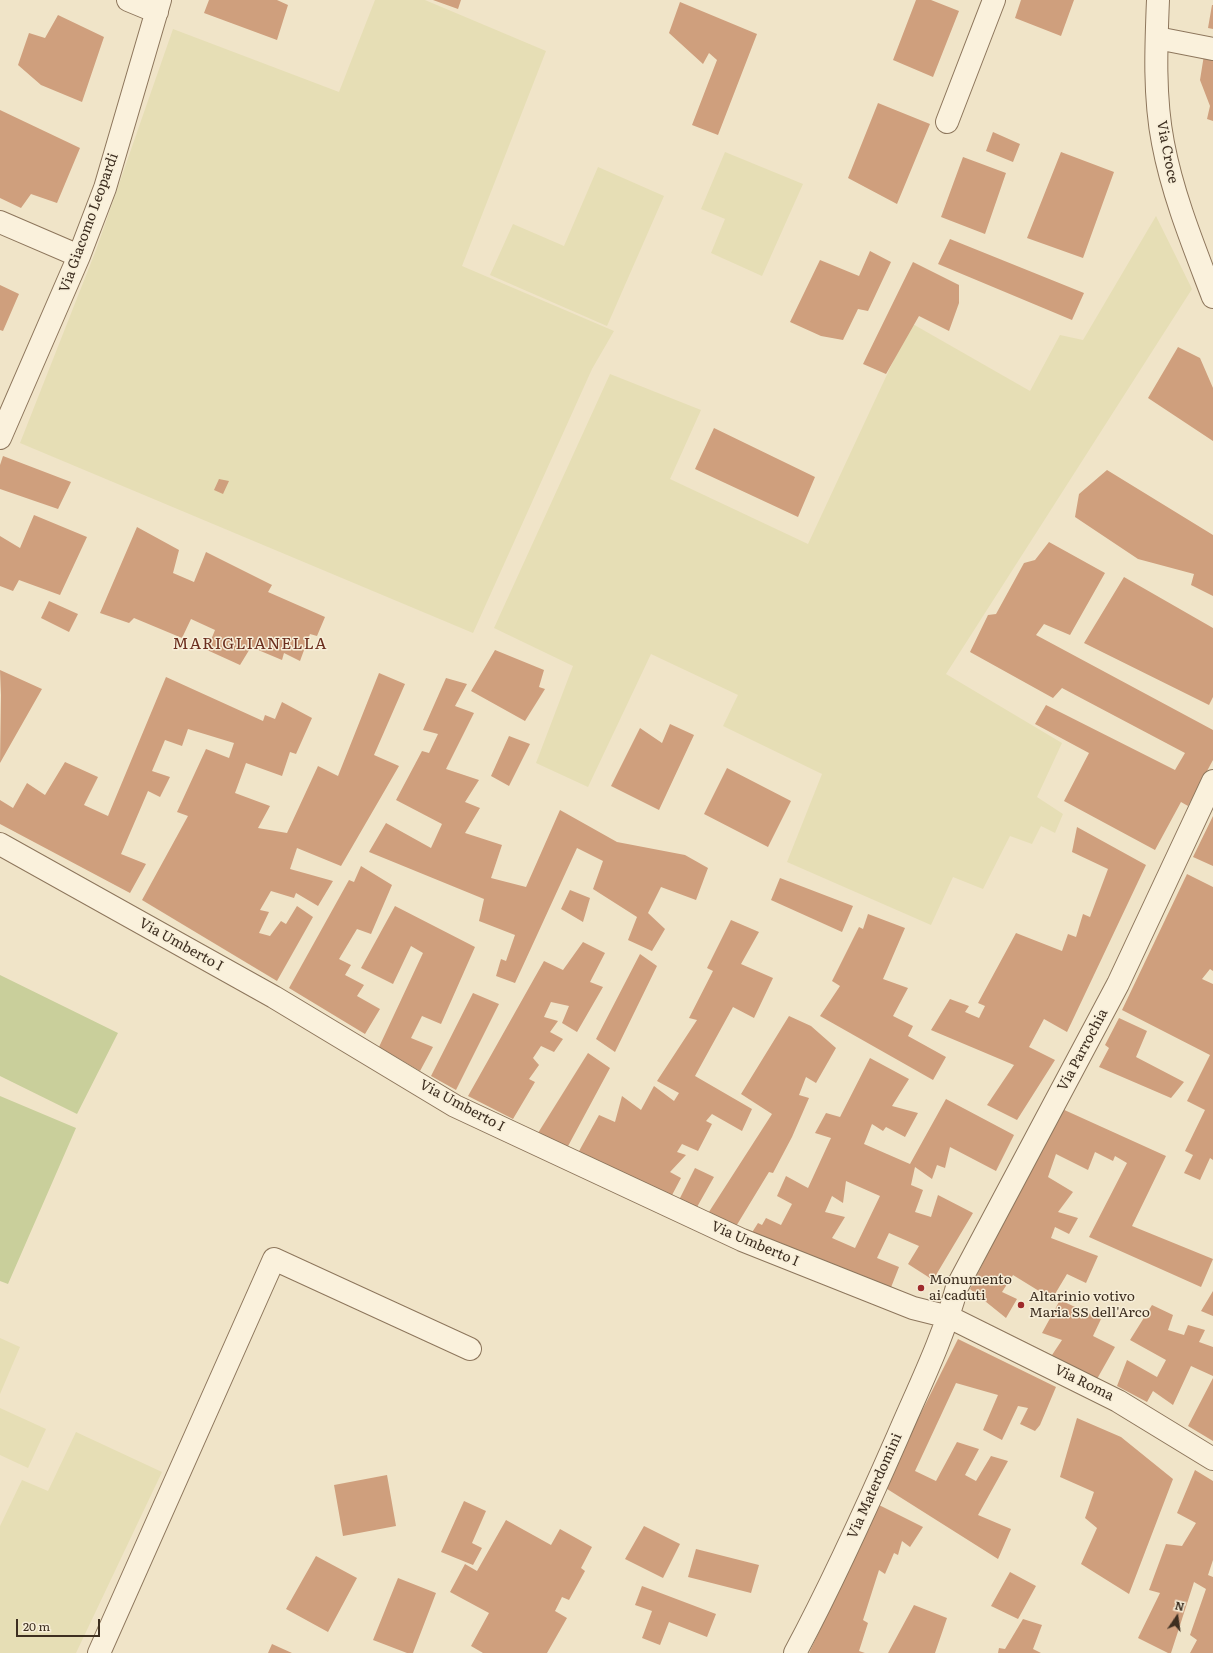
<!DOCTYPE html>
<style>
body{margin:0}
#map{position:relative;width:1213px;height:1653px;overflow:hidden;background:#f0e4c8;font-family:Literata,serif}
canvas{display:block}
.north{position:absolute;left:1157px;top:1597px;width:40px;height:40px;-webkit-text-stroke:3px #f7eed8;paint-order:stroke;rotate:13deg;font-size:11px;font-weight:700;line-height:16px;text-align:center;color:#3d2e20}
.north::after{content:'';display:block;margin:auto;width:14px;height:18px;background:#3d2e20;clip-path:polygon(50% 0,100% 100%,50% 72%,0 100%)}
.scale{position:absolute;left:16px;top:1619px;width:84px;height:18px;box-sizing:border-box;border:2px solid #3d2e20;border-top:0;padding-left:5px;font-size:12px;line-height:14px;white-space:nowrap;color:#3d2e20;-webkit-text-stroke:3px #f7eed8;paint-order:stroke}
</style>
<div id="map">
<canvas width="1213" height="1653"></canvas>
<div class="north">N</div>
<div class="scale">20 m</div>
</div>
<script>
const c = document.querySelector('canvas').getContext('2d');
c.lineJoin = 'round';
function fillPath(path, color) { c.fillStyle = color; c.fill(path, 'evenodd'); }
function stroke(path, color, width, dash) { c.strokeStyle = color; c.lineWidth = width; c.lineCap = dash ? 'butt' : 'round'; c.setLineDash(dash || []); c.stroke(path); }
function label(font, color, halo, rows, align = 'center') {
  c.font = font + ' Literata,serif'; c.lineWidth = 3; c.setLineDash([]); c.textBaseline = 'middle'; c.strokeStyle = halo; c.fillStyle = color; for (const [text, x, y, turn = 0] of rows) {
    c.save(); c.translate(x, y); c.rotate((+turn || 0) * Math.PI / 180); c.textAlign = isNaN(turn) ? turn : align; if (halo) c.strokeText(text, 0, 0); c.fillText(text, 0, 0); c.restore();
  }
}
const farmland = new Path2D(`
 M375 0H425L546 51 462 266 614 331 592 369 473 633 20 443 96 250 173 29 339 92Z
 M725 152 803 184 762 276 711 253 725 219 701 209Z
 M598 167 664 196 607 326 490 275 513 224 564 246Z
 M1156 216 1192 289 946 674 1062 743 1037 797 1063 814 1055 833 1041 826 1032 844 1010 836 983 889 953 877 931 925 787 862 822 774 723 726 738 695 651 654 588 787 536 763 573 666 494 628 610 374 701 410 670 479 808 544 911 323 1030 391 1060 335 1083 340Z
 M0 1338 20 1347 0 1394Z
 M0 1408 46 1429 28 1468 0 1455Z
 M76 1432 162 1472 76 1653H0V1526L22 1480 48 1491Z`);
const green = new Path2D(`
 M0 975 118 1033 77 1114 0 1076Z
 M0 1096 76 1128 8 1284 0 1281Z`);
const building = new Path2D(`
 M209 0H277L288 5 277 40 204 13Z
 M433 0H461L458 9Z
 M916 0H931L959 11 933 77 893 60Z
 M1021 0H1074L1061 36 1015 18Z
 M680 2 757 34 718 135 692 125 717 60 709 53 703 64 669 33Z
 M1212 5H1213V29L1208 28Z
 M58 15 104 37 82 102 41 85 18 65 29 33 45 38Z
 M1204 55 1213 56V121L1207 119 1210 106 1200 80Z
 M878 103 930 124 897 204 848 178Z
 M0 110 80 148 57 203 31 194 21 208 0 198Z
 M993 132 1020 144 1013 162 986 151Z
 M1061 152 1114 172 1083 258 1027 238Z
 M963 157 1006 173 985 234 941 217Z
 M950 239 1084 293 1072 320 938 264Z
 M870 251 891 262 868 311 858 309 843 340 821 336 790 322 820 260 859 276Z
 M913 262 959 285V303L949 331 919 316 886 374 863 364Z
 M0 285 19 294 3 331 0 330Z
 M1178 347 1200 358 1213 388V441L1148 398Z
 M714 428 815 477 798 517 695 469Z
 M3 456 71 482 58 509 0 489V465Z
 M1107 470 1213 535V596L1191 585 1194 574 1138 559 1075 517 1079 494Z
 M219 479 229 481 223 494 214 490Z
 M34 515 87 537 60 595 19 580 13 591 0 586V536L20 548Z
 M137 527 179 550 173 573 194 582 206 552 272 585 268 592 325 617 317 636 310 634 300 661 284 653 282 660 251 647 240 665 207 650 215 630 191 619 182 638 134 618 129 623 100 613Z
 M1049 542 1105 573 1070 635 1044 624 1036 635 1213 730V760L1188 806 1181 802 1155 850 1064 801 1089 753 1035 724 1046 705 1175 770 1185 753 1062 688 1053 698 970 652 988 615 996 614 1024 563 1035 560Z
 M1124 577 1213 628V697L1209 705 1084 643Z
 M49 601 78 614 69 632 41 618Z
 M495 650 544 670 539 687 545 689 525 721 471 691Z
 M0 670 42 689 0 763 1 695Z
 M379 673 405 684 374 755 399 766 341 866 297 848 290 869 333 881 318 906 296 893 294 898 271 891 260 910 269 912 259 933 270 936 281 921 286 924 297 906 313 917 277 981 142 900 188 816 177 812 206 749 229 758 234 743 188 729 182 746 165 740 152 771 170 777 160 797 148 791 121 854 146 864 130 893 0 824V800L13 808 27 783 45 795 65 762 98 777 84 805 108 816 166 677 263 721 265 715 275 719 282 702 312 718 296 754 290 752 282 776 246 763 235 793 270 806 258 828 287 833 318 766 338 776Z
 M446 678 467 684 455 706 474 713 446 769 479 780 465 802 480 808 465 833 502 845 491 878 526 887 560 810 617 842 685 855 708 868 696 900 661 887 648 913 665 929 652 951 628 940 637 917 593 889 603 861 577 848 515 983 496 976 501 959 506 961 515 935 479 921 484 899 369 852 386 823 431 848 442 824 396 800 422 751 429 753 438 734 423 730Z
 M670 724 694 735 659 810 611 786 640 728 662 743Z
 M509 736 530 744 509 786 491 776Z
 M727 768 791 801 768 847 704 814Z
 M1213 816V866L1193 857Z
 M1077 827 1146 865 1067 1032 1044 1019 1029 1047 1055 1060 1017 1120 987 1105 1014 1065 931 1030 950 999 969 1006 965 1012 979 1018 985 1006 978 1003 1016 933 1062 951 1068 934 1076 937 1083 914 1090 917 1108 869 1072 852Z
 M361 866 392 885 371 934 357 929 339 959 351 965 345 975 364 985 357 996 380 1009 365 1034 289 988 349 880 354 882Z
 M1187 874 1213 887V971L1210 969 1202 979 1213 984V1160L1210 1158 1200 1180 1184 1173 1193 1155 1185 1151 1205 1110 1187 1101 1210 1055 1122 1010Z
 M780 878 853 906 842 932 771 900Z
 M570 890 590 898 583 922 561 909Z
 M395 906 475 947 441 1024 422 1016 411 1038 433 1047 420 1071 379 1047 423 953 411 946 393 984 361 968Z
 M868 914 905 928 883 979 908 988 893 1016 913 1026 908 1036 946 1057 933 1080 820 1016 840 986 832 981 859 927 863 929Z
 M731 920 759 932 741 964 773 978 754 1018 733 1007 695 1076 752 1109 742 1131 712 1114 706 1121 712 1124 698 1151 682 1144 677 1152 686 1155 670 1172 681 1178 671 1197 578 1153 599 1115 615 1122 622 1096 641 1110 654 1086 674 1101 679 1093 657 1081 697 1020 689 1018 713 971 707 968Z
 M583 942 605 953 590 982 603 987 577 1032 562 1023 569 1006 551 1002 544 1017 558 1021 550 1032 563 1039 554 1052 541 1046 533 1058 539 1065 529 1079 535 1082 513 1119 468 1096 544 961 563 970Z
 M640 954 657 966 615 1052 596 1039Z
 M473 993 499 1004 456 1090 431 1076Z
 M789 1016 811 1026 836 1048 816 1083 806 1077 799 1095 809 1098 792 1137 773 1173 769 1172 735 1228 707 1215 772 1114 741 1094Z
 M1119 1018 1147 1031 1136 1057 1184 1082 1171 1098 1099 1067 1109 1048 1105 1045Z
 M588 1053 610 1068 567 1148 538 1133Z
 M870 1058 909 1079 892 1106 918 1113 905 1137 886 1127 883 1131 872 1124 864 1144 910 1164 946 1099 1014 1135 996 1171 950 1147 945 1168 937 1165 932 1179 915 1167 911 1185 923 1190 915 1212 931 1217 938 1195 973 1213 933 1280 908 1264 919 1246 889 1233 877 1258 899 1267 890 1290 751 1234 758 1223 762 1225 766 1218 781 1225 792 1204 777 1196 786 1176 808 1188 831 1138 815 1133 826 1113 840 1117ZM846 1181 880 1196 855 1248 832 1238 845 1217 825 1212 832 1196 843 1203Z
 M1060 1108 1166 1156 1132 1226 1213 1259 1201 1287 1089 1237 1127 1163 1115 1156 1113 1161 1095 1152 1088 1170 1056 1154 1048 1177 1073 1192 1058 1212 1078 1218 1069 1234 1055 1227 1051 1238 1098 1256 1086 1283 1067 1274 1052 1299 1013 1275 1002 1292 1017 1299 1006 1318 970 1289Z
 M695 1168 714 1177 697 1207 679 1200Z
 M1213 1291V1316L1201 1311Z
 M1060 1300 1101 1319 1093 1336 1115 1347 1097 1379 1052 1355 1062 1340 1042 1333Z
 M1152 1305 1173 1315 1168 1330 1184 1335 1188 1325 1205 1330 1199 1342 1213 1347V1376L1191 1366 1173 1405 1153 1391 1147 1402 1117 1386 1127 1360 1157 1377 1166 1360 1130 1340Z
 M958 1339 1056 1387 1040 1425 1035 1431 1020 1424 1028 1408 1018 1406 1002 1440 983 1430 998 1395 956 1383 915 1471 936 1481 957 1442 979 1449 965 1475 976 1481 991 1456 1008 1461 978 1515 1011 1529 998 1559 884 1487Z
 M1213 1378V1441L1188 1426Z
 M1077 1418 1121 1437 1173 1479 1129 1594 1081 1564 1097 1528 1085 1518 1094 1492 1060 1477Z
 M1195 1470 1213 1481V1560L1208 1575 1213 1577V1653H1190L1197 1640 1190 1635 1206 1589 1194 1582 1171 1653H1168L1138 1638 1160 1593 1149 1590 1166 1544 1182 1546 1196 1523 1177 1513Z
 M387 1475 396 1526 343 1536 334 1485Z
 M464 1501 486 1511 472 1543 482 1548 473 1565 441 1552Z
 M879 1505 923 1527 910 1547 902 1541 898 1555 894 1553 885 1574 879 1570 863 1620 868 1623 859 1651 865 1653H809Z
 M506 1520 551 1545 560 1529 592 1547 581 1568 585 1571 569 1600 562 1597 555 1611 567 1618 547 1653H483L471 1646 489 1613 450 1592 465 1564 477 1571Z
 M644 1526 680 1544 663 1578 625 1559Z
 M696 1549 759 1565 751 1593 688 1577Z
 M316 1556 357 1578 328 1632 286 1609Z
 M1010 1572 1036 1586 1018 1619 991 1606Z
 M398 1578 436 1593 413 1653H407L373 1640Z
 M642 1586 716 1614 707 1637 669 1622 660 1645 642 1638 652 1611 635 1605Z
 M914 1605 947 1618 935 1653H888Z
 M1023 1619 1042 1625 1033 1649 1041 1653H998L999 1648 1005 1649Z
 M272 1644 292 1653H268Z`);
const minor = new Path2D(`
 M128 0 157 12
 M1158 0C1156 47 1154 97 1163 143 1173 196 1194 247 1213 297
 M1157 38 1213 49
 M947 122 994 0
 M0 222 79 256
 M0 438 79 256 105 188 160 0
 M0 844 274 997 455 1106 742 1240 913 1308 949 1317 1118 1401 1213 1459
 M99 1653 274 1259 470 1349
 M795 1653C833 1582 866 1509 898 1436 919 1387 943 1339 957 1287L1118 984 1213 781`);
const markers = [
 [921,1288,4,"#9e2a2b"],
 [1021,1305,4,"#9e2a2b"]
];
const streetNames = [
 ["Via Croce",1167,152,79],
 ["Via Giacomo Leopardi",89,223,-70],
 ["Via Umberto I",181,945,29],
 ["Via Parrochia",1083,1050,-62],
 ["Via Umberto I",462,1106,28],
 ["Via Umberto I",755,1244,23],
 ["Via Roma",1084,1383,26],
 ["Via Materdomini",875,1486,-66]
];
const poiNames = [
 ["Monumento",929,1280],
 ["ai caduti",929,1296],
 ["Altarinio votivo",1029,1297],
 ["Maria SS dell'Arco",1029,1313]
];
const quarterNames = [
 ["MARIGLIANELLA",250,644]
];
fillPath(farmland, '#e6deb5');
fillPath(green, '#c9cf9b');
fillPath(building, '#cf9f7d');
stroke(minor, '#8d765c', 24);
stroke(minor, '#faf1dc', 22);
for (const [x, y, r, color] of markers) { const dot = new Path2D(); dot.arc(x, y, r, 0, 2 * Math.PI); c.fillStyle = color; c.fill(dot); stroke(dot, '#f7eed8', 1.5); }
label('14px', '#3d2e20', '#f7eed8', streetNames);
label('14px', '#3d2e20', '#f7eed8', poiNames, 'left');
c.letterSpacing = '1px';
label('16px', '#6b2e1e', '#f7eed8', quarterNames);
c.letterSpacing = '0px';
</script>
